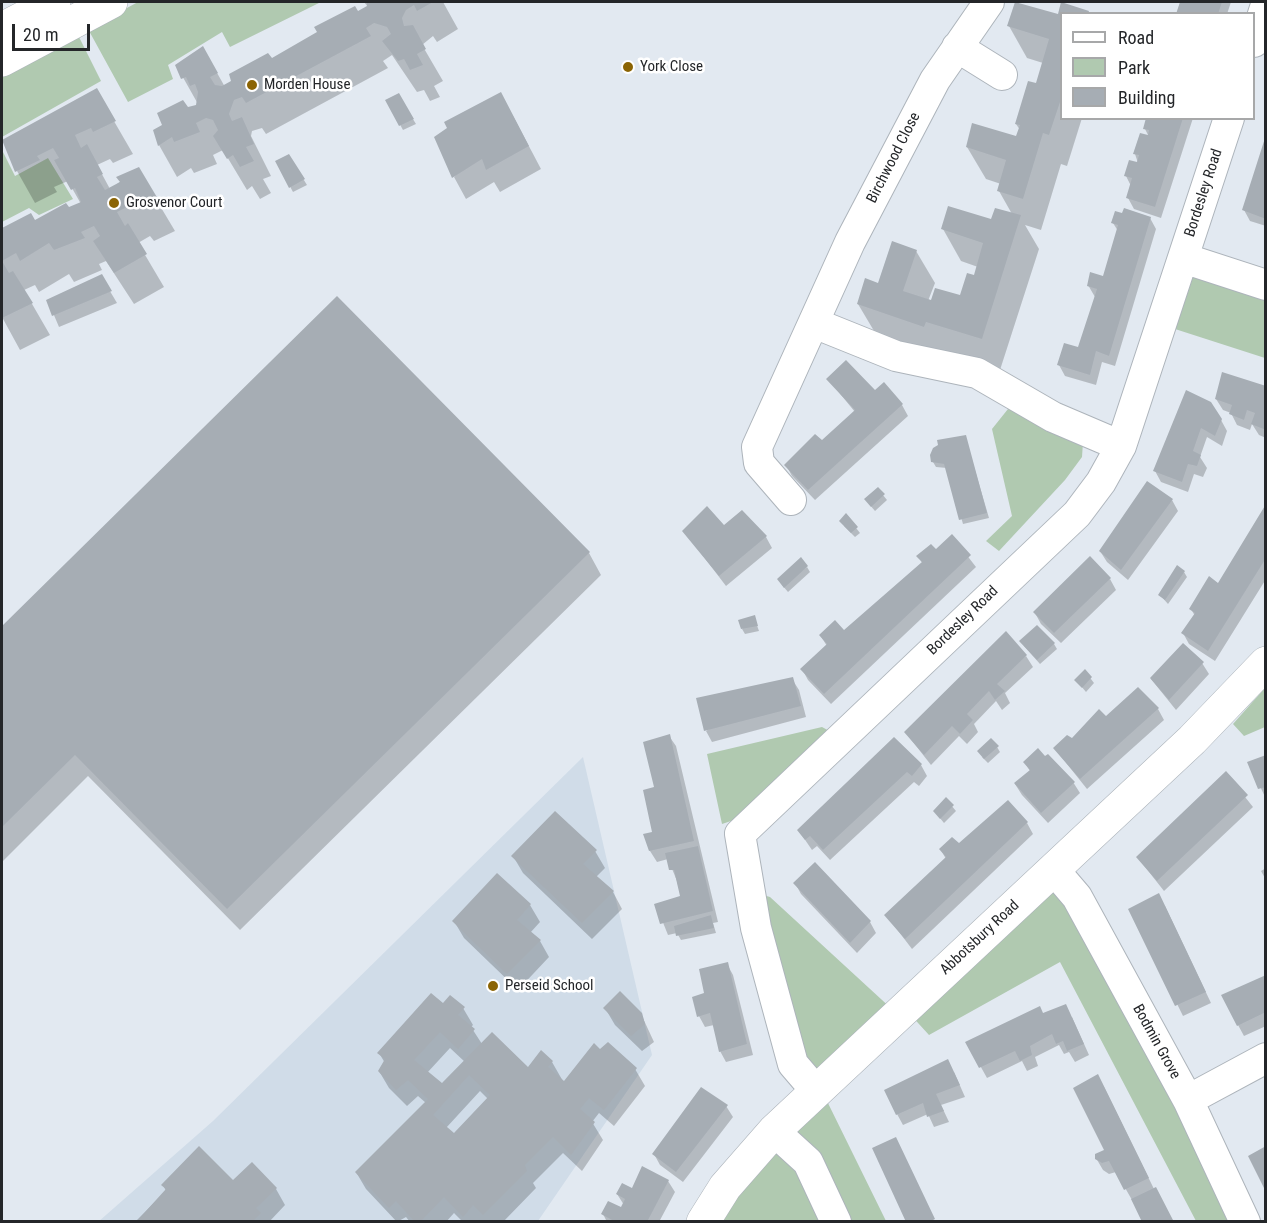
<!DOCTYPE html>
<style>
body{margin:0}
#map{position:relative;width:1267px;height:1223px;overflow:hidden;background:#e2e9f1;font-family:"Roboto Condensed",sans-serif}
canvas{display:block}
.frame{position:absolute;inset:0;border:3px solid #242629;pointer-events:none}
.legend{position:absolute;left:1060px;top:12px;width:195px;height:108px;box-sizing:border-box;background:#fff;border:2px solid #a7a8a9;margin:0;padding:8px 10px;list-style:none;font-size:18px;color:#242629}
.legend li{display:flex;align-items:center;gap:12px;height:30px}
.legend b{width:30px;border:2px solid #a7a8a9}
.scale{position:absolute;left:12px;top:24px;width:78px;height:27px;box-sizing:border-box;border:3px solid #242629;border-top:0;padding-left:8px;font-size:18px;line-height:21px;white-space:nowrap;color:#242629;-webkit-text-stroke:4px #fff;paint-order:stroke}
</style>
<div id="map">
<canvas width="1267" height="1223"></canvas>
<div class="frame"></div>
<ul class="legend">
<li><b style="height:8px;background:#fff"></b>Road</li>
<li><b style="height:16px;background:#b0c9b0"></b>Park</li>
<li><b style="height:16px;background:#a6adb4"></b>Building</li>
</ul>
<div class="scale">20 m</div>
</div>
<script>
const c = document.querySelector('canvas').getContext('2d');
c.lineJoin = 'round';
function fillPath(path, color) { c.fillStyle = color; c.fill(path, 'evenodd'); }
function stroke(path, color, width, dash) { c.strokeStyle = color; c.lineWidth = width; c.lineCap = dash ? 'butt' : 'round'; c.setLineDash(dash || []); c.stroke(path); }
function label(font, color, halo, rows, align = 'center') {
  c.font = font + ' "Roboto Condensed",sans-serif'; c.lineWidth = 5; c.setLineDash([]); c.textBaseline = 'middle'; c.strokeStyle = halo; c.fillStyle = color; for (const [text, x, y, turn = 0] of rows) {
    c.save(); c.translate(x, y); c.rotate((+turn || 0) * Math.PI / 180); c.textAlign = isNaN(turn) ? turn : align; if (halo) c.strokeText(text, 0, 0); c.fillText(text, 0, 0); c.restore();
  }
}
const built = new Path2D(`
 M583 757 652 1055 538 1221 98 1222 213 1121Z`);
const green = new Path2D(`
 M138 2H321L230 47 222 32 168 65 173 79 128 102 88 29Z
 M78 35 101 81 2 137V76Z
 M2 150 15 176 48 158 73 199 39 215 29 208 2 222Z
 M1194 270 1265 292V358L1175 329Z
 M1012 404 1083 442 1082 457 1065 480 999 551 986 541 1012 516 992 429Z
 M1265 688V727L1244 736 1233 724Z
 M822 727 833 733 734 820 722 824 707 754Z
 M1056 878 1240 1221H1196L1060 962 929 1035 908 1012Z
 M756 893 770 897 894 1011 817 1083 799 1062Z
 M823 1093 886 1221 721 1222 729 1190Z`);
const shadow = new Path2D(`
 M364 2H443L458 29 437 42 433 36 422 45 443 81 434 86 440 97 430 101 424 90 417 92 392 55 383 61 388 68 266 134 262 128 252 131 251 136 271 176 263 179 271 193 260 199 252 186 247 190 223 150 213 155 217 164 194 173 191 168 177 177 159 145 154 131 198 104 176 65 203 48 225 87 368 7Z
 M1181 2H1231L1227 14H1177Z
 M1062 3 1088 14H1062V118H1082L1067 166 1061 164 1041 230 1025 225 1039 249 1000 370 877 336 858 304 916 251 935 283 928 301 961 297 975 277 978 267 961 261 943 229 992 221 1012 214 999 191 1001 184 986 179 967 147 1017 137 1020 130 1016 124 1037 85 1043 63 1027 58 1009 26 1059 15Z
 M96 90 133 154 113 163 110 159 97 165 110 189 138 169 175 231 154 241 150 236 138 243 164 287 134 304 106 261 99 264 102 270 74 282 69 274 39 292 35 285 24 290 50 335 20 350 2 317V230L31 215 35 222 81 204 68 181 54 187 57 192 35 203 17 171Z
 M398 95 416 124 403 130 387 101Z
 M513 116 541 169 500 192 494 182 466 199 454 177Z
 M1147 118H1193L1161 218 1134 209 1128 198 1131 186 1126 176 1138 163 1135 154 1149 137 1145 129Z
 M1266 142V226L1250 221 1244 210Z
 M289 156 307 185 293 192 277 162Z
 M1150 218 1156 229 1115 366 1102 362 1096 385 1065 376 1059 365 1079 349 1095 297 1088 285 1104 278 1118 231 1113 223Z
 M101 276 117 303 59 327 48 301Z
 M337 298 589 553 601 575 240 930 88 776 2 862V628Z
 M828 379 875 392 902 405 908 416 815 500 792 476 786 465 822 442 855 412Z
 M1266 387V438L1259 435 1252 424 1250 430 1237 425 1231 413 1223 410 1216 399Z
 M1187 392 1221 420 1227 431 1222 446 1207 437 1200 457 1207 468 1203 477 1194 474 1188 492 1161 482 1155 471Z
 M965 436 989 518 963 524 947 468 936 467 933 462Z
 M878 489 887 500 875 511 869 504Z
 M1172 500 1178 511 1128 580 1107 562 1100 551Z
 M1266 507V579L1215 661 1189 644 1183 633 1195 616 1191 609 1218 585Z
 M846 515 860 533 855 537 844 526Z
 M724 527 766 537 772 548 726 586 684 531Z
 M952 536 976 567 831 704 808 680 802 669 827 646 820 635 844 632 923 564 918 556 935 551Z
 M807 567 810 572 788 592 782 585Z
 M1184 572 1187 577 1168 604 1160 595Z
 M1110 579 1116 590 1061 643 1041 624 1035 613Z
 M754 617 759 631 745 634 742 629Z
 M1054 644 1057 649 1040 664 1024 646Z
 M1026 656 1033 667 1005 693 1010 703 1002 710 996 701 974 724 978 732 967 744 959 736 931 765 906 733Z
 M1202 663 1209 674 1176 710 1151 679Z
 M1085 671 1094 683 1086 692 1076 680Z
 M792 679 799 690 806 717 712 742 706 731Z
 M1138 689 1158 709 1164 720 1087 789 1055 749 1106 718Z
 M669 736 676 746 718 922 713 923 716 933 681 940 677 933 668 935 656 905 681 897 677 881 668 859 657 862 650 851 654 833 656 788Z
 M894 739 921 765 927 776 919 786 914 782 830 860 817 846 812 850 799 831Z
 M997 747 1000 752 988 763 982 757Z
 M1266 756V799L1249 763Z
 M1025 763 1073 782 1080 793 1048 823 1022 795 1015 784 1030 771Z
 M1226 773 1253 807 1164 891 1138 858Z
 M946 799 956 811 944 823 935 812Z
 M1027 823 1033 834 912 949 886 915 946 859 941 850Z
 M595 851 605 868 596 877 613 892 622 909 592 939 523 873 513 856Z
 M1266 868V880L1261 871Z
 M795 883 870 922 876 933 857 953 801 894Z
 M530 905 540 922 530 933 540 941 549 957 518 990 464 938 454 921Z
 M1165 906 1211 1003 1183 1016 1130 909Z
 M727 964 733 975 753 1055 726 1062 720 1051 714 1025 705 1027 699 1016 706 994Z
 M1266 976V1026L1244 1036 1238 1025Z
 M443 1005 463 1008 473 1025 471 1027 482 1044 529 1069 552 1062 564 1083 600 1051 635 1069 645 1086 614 1126 599 1113 592 1122 603 1140 582 1171 563 1153 533 1183 536 1188 503 1222H463L454 1213 446 1222H410L406 1217 397 1222 366 1189 356 1172 426 1103 418 1096 407 1106 389 1088 379 1071 385 1063 379 1053ZM450 1048 465 1062 442 1085 427 1073ZM480 1091 488 1099 454 1135 446 1128Z
 M605 1008 641 1014 654 1042 642 1051 615 1025Z
 M1043 1015 1072 1017 1089 1055 1075 1062 1069 1052 1064 1054 1059 1045 1035 1057 1038 1066 1027 1071 1022 1061 987 1078 967 1042Z
 M954 1072 965 1097 941 1105 949 1122 934 1127 928 1114 903 1125 897 1114Z
 M1104 1087 1154 1189 1132 1200 1116 1172 1109 1174 1103 1170 1096 1158 1106 1151Z
 M726 1106 733 1117 683 1182 660 1165 654 1154Z
 M668 1181 675 1192 659 1222H607L603 1214 622 1209 624 1205 617 1194Z
 M232 1182 276 1189 285 1205 269 1222 137 1220 166 1191 163 1185Z`);
const building = new Path2D(`
 M367 2H433L417 11 414 5 406 10 402 18 404 26 413 25 426 49 417 54 423 65 410 70 404 59 398 61 382 41 391 34 387 27 374 23 366 28 371 36 246 103 242 97 234 100 229 114 232 121 242 117 254 144 246 147 254 161 240 167 233 155 227 159 213 136 218 130 213 120 206 118 196 123 200 132 174 142 172 137 158 146 153 130 162 125 157 113 183 100 188 107 196 105 198 92 195 84 190 86 186 77 181 79 175 65 203 46 218 73 210 77 215 85 222 86 231 81 229 74 268 53 272 58 317 32 314 27 355 6 358 11 367 6Z
 M1015 2 1058 14 1061 2 1089 11 1088 14H1062V96L1049 135 1043 133 1023 199 997 191 1006 160 966 147 972 123 1016 136 1020 125 1015 124 1028 81 1036 83 1049 39 1007 26Z
 M1180 2H1222L1218 14H1176Z
 M97 88 116 121 93 132 91 128 75 135 81 148 87 144 103 174 97 177 105 190 120 182 116 177 139 167 158 199 134 210 131 205 117 212 125 226 128 223 147 254 114 273 93 241 100 236 94 226 81 232 85 238 54 250 49 243 20 261 16 253 2 261 9 273 13 271 33 303 2 318V228L31 213 35 220 66 203 69 207 81 202 75 188 71 190 54 160 59 158 53 148 37 156 40 160 15 172 2 140Z
 M501 92 529 146 486 170 482 159 452 178 434 137 447 128 444 122Z
 M399 93 414 119 399 126 385 100Z
 M1146 118H1183L1155 207 1126 198 1132 178 1124 176 1129 160 1137 162 1139 155 1133 154 1140 133 1148 135 1149 130 1143 129Z
 M1265 138H1266V219L1242 210Z
 M289 154 305 179 289 188 275 161Z
 M948 206 991 219 995 208 1021 215 982 339 926 322 924 327 857 304 865 278 878 283 892 241 917 250 903 291 931 300 935 288 960 295 967 273 974 275 983 243 941 229Z
 M1124 208 1151 217 1109 356 1096 351 1090 375 1057 365 1064 343 1078 347 1097 289 1087 286 1090 272 1103 276 1118 225 1111 223 1115 211 1122 213Z
 M102 274 112 291 52 316 46 300Z
 M337 296 590 552 227 909 75 755 2 827V626Z
 M846 360 875 390 884 382 903 404 808 490 784 465 815 434 822 440 855 410 826 379Z
 M1222 372 1266 386V430L1251 424 1255 413 1247 410 1244 420 1229 414 1232 405 1215 399Z
 M1186 390 1211 402 1222 419 1215 436 1201 428 1193 451 1201 455 1197 466 1188 464 1182 482 1153 471Z
 M966 435 987 513 959 520 944 464 931 462 930 455 933 448 938 445 937 440Z
 M1147 481 1173 499 1121 570 1099 551Z
 M878 487 885 494 871 507 864 499Z
 M1266 504V558L1208 651 1181 633 1195 613 1189 609 1209 576 1218 583Z
 M707 506 724 525 742 510 767 536 719 576 682 531Z
 M846 513 858 527 851 533 839 521Z
 M952 534 971 555 824 694 800 669 827 644 819 635 835 620 844 630 922 562 916 556 931 544 936 549Z
 M1090 556 1111 578 1054 633 1033 612Z
 M801 557 808 566 784 588 777 579Z
 M1177 565 1185 571 1165 600 1158 595Z
 M755 615 758 626 741 629 738 620Z
 M1037 625 1055 643 1037 660 1019 641Z
 M1006 631 1027 655 997 684 1005 691 995 700 989 691 967 714 973 720 960 734 952 726 924 755 904 732Z
 M1183 643 1204 662 1169 700 1150 678Z
 M1085 669 1092 677 1082 688 1074 680Z
 M793 677 801 706 704 731 696 698Z
 M1138 687 1159 708 1080 779 1053 748 1067 735 1072 738 1099 709 1106 716Z
 M670 734 694 841 649 851 643 834 652 832 643 790 654 787 643 742Z
 M894 737 922 764 912 776 907 772 823 850 810 836 805 840 797 830Z
 M991 738 999 746 984 759 977 751Z
 M1038 748 1045 756 1048 754 1075 782 1041 813 1014 783 1030 770 1023 762Z
 M1266 755V787L1258 789 1247 762Z
 M1226 771 1248 795 1157 881 1136 857Z
 M946 797 954 805 940 819 933 811Z
 M1008 800 1028 822 905 939 884 915 946 857 939 849 952 837 959 843Z
 M555 811 597 850 583 864 614 891 582 923 511 856Z
 M698 846 713 911 660 924 654 904 680 896 674 870H669L665 853Z
 M815 862 871 921 850 943 793 883Z
 M497 873 531 904 517 920 541 940 507 974 452 921Z
 M1159 893 1206 992 1175 1006 1128 909Z
 M711 915 714 928 676 936 674 926Z
 M728 962 747 1044 719 1052 710 1013 697 1017 692 997 704 993 699 969Z
 M1266 975V1012L1237 1026 1221 995Z
 M620 991 642 1013 645 1024 631 1036 603 1008Z
 M431 993 443 1003 450 995 465 1007 458 1015 475 1029 458 1049 440 1032 414 1060 442 1083 492 1032 528 1067 541 1050 553 1061 548 1067 564 1081 594 1043 600 1049 608 1042 637 1068 604 1110 589 1098 580 1109 595 1122 571 1155 553 1137 525 1165 527 1171 483 1215 473 1205 463 1217 444 1197 420 1222H415L396 1201 389 1208 355 1172 428 1099 408 1080 396 1090 378 1071 385 1059 377 1053ZM469 1075 490 1095 454 1133 433 1115Z
 M1066 1004 1084 1044 1067 1051 1063 1041 1056 1044 1052 1034 1030 1046 1032 1055 1020 1061 1015 1051 979 1068 965 1042 1040 1006 1043 1013Z
 M948 1059 960 1085 936 1094 944 1111 927 1117 923 1103 896 1115 884 1090Z
 M1098 1074 1149 1178 1124 1190 1109 1161 1102 1163 1095 1159V1154L1104 1150 1073 1088Z
 M701 1087 728 1105 676 1172 652 1154Z
 M896 1137 935 1219 929 1222H906L872 1148Z
 M199 1146 233 1180 252 1162 277 1188 256 1208 261 1213 252 1222H136L166 1189 161 1185Z
 M1266 1146V1192L1248 1156Z
 M642 1166 669 1180 647 1222H611L612 1220 601 1214 608 1201 621 1207 625 1199 616 1194 622 1183 632 1188Z
 M1156 1187 1174 1222H1142L1131 1199Z`);
const minor = new Path2D(`
 M1254 42 1266 5
 M957 47 1002 75
 M1183 258 1266 285
 M814 323 896 356 977 373 1053 417 1121 446
 M791 500 759 463 757 447 850 242 935 80 989 2
 M1054 870 1077 897 1188 1100 1245 1222
 M817 1092 793 1064 756 928 740 834 1077 514 1101 482 1121 446 1229 118
 M1188 1100 1266 1058
 M774 1131 808 1162 836 1222`);
const tertiary = new Path2D(`
 M703 1222 725 1187 774 1131 1192 740 1266 663`);
const trunk = new Path2D(`
 M2 29 54 2
 M2 60 111 2`);
const markers = [
 [628,67,6,"#8b6404"],
 [252,85,6,"#8b6404"],
 [114,203,6,"#8b6404"],
 [493,986,6,"#8b6404"]
];
const poiNames = [
 ["York Close",640,67],
 ["Morden House",264,85],
 ["Grosvenor Court",126,203],
 ["Perseid School",505,986]
];
const streetNames = [
 ["Birchwood Close",894,158,-63],
 ["Bordesley Road",1204,193,-72],
 ["Bordesley Road",963,621,-44],
 ["Abbotsbury Road",980,938,-43],
 ["Bodmin Grove",1156,1042,61]
];
fillPath(built, '#d0dce8');
fillPath(green, '#b0c9b0');
fillPath(shadow, '#0003');
fillPath(building, '#a6adb4');
stroke(minor, '#adb4bb', 32);
stroke(tertiary, '#adb4bb', 34);
stroke(trunk, '#adb4bb', 34);
stroke(minor, '#fff', 30);
stroke(tertiary, '#fff', 33);
stroke(trunk, '#fff', 33);
for (const [x, y, r, color] of markers) { const dot = new Path2D(); dot.arc(x, y, r, 0, 2 * Math.PI); c.fillStyle = color; c.fill(dot); stroke(dot, '#fff', 2); }
label('15px', '#242629', '#fff', poiNames, 'left');
label('15px', '#242629', '#fff', streetNames);
</script>
